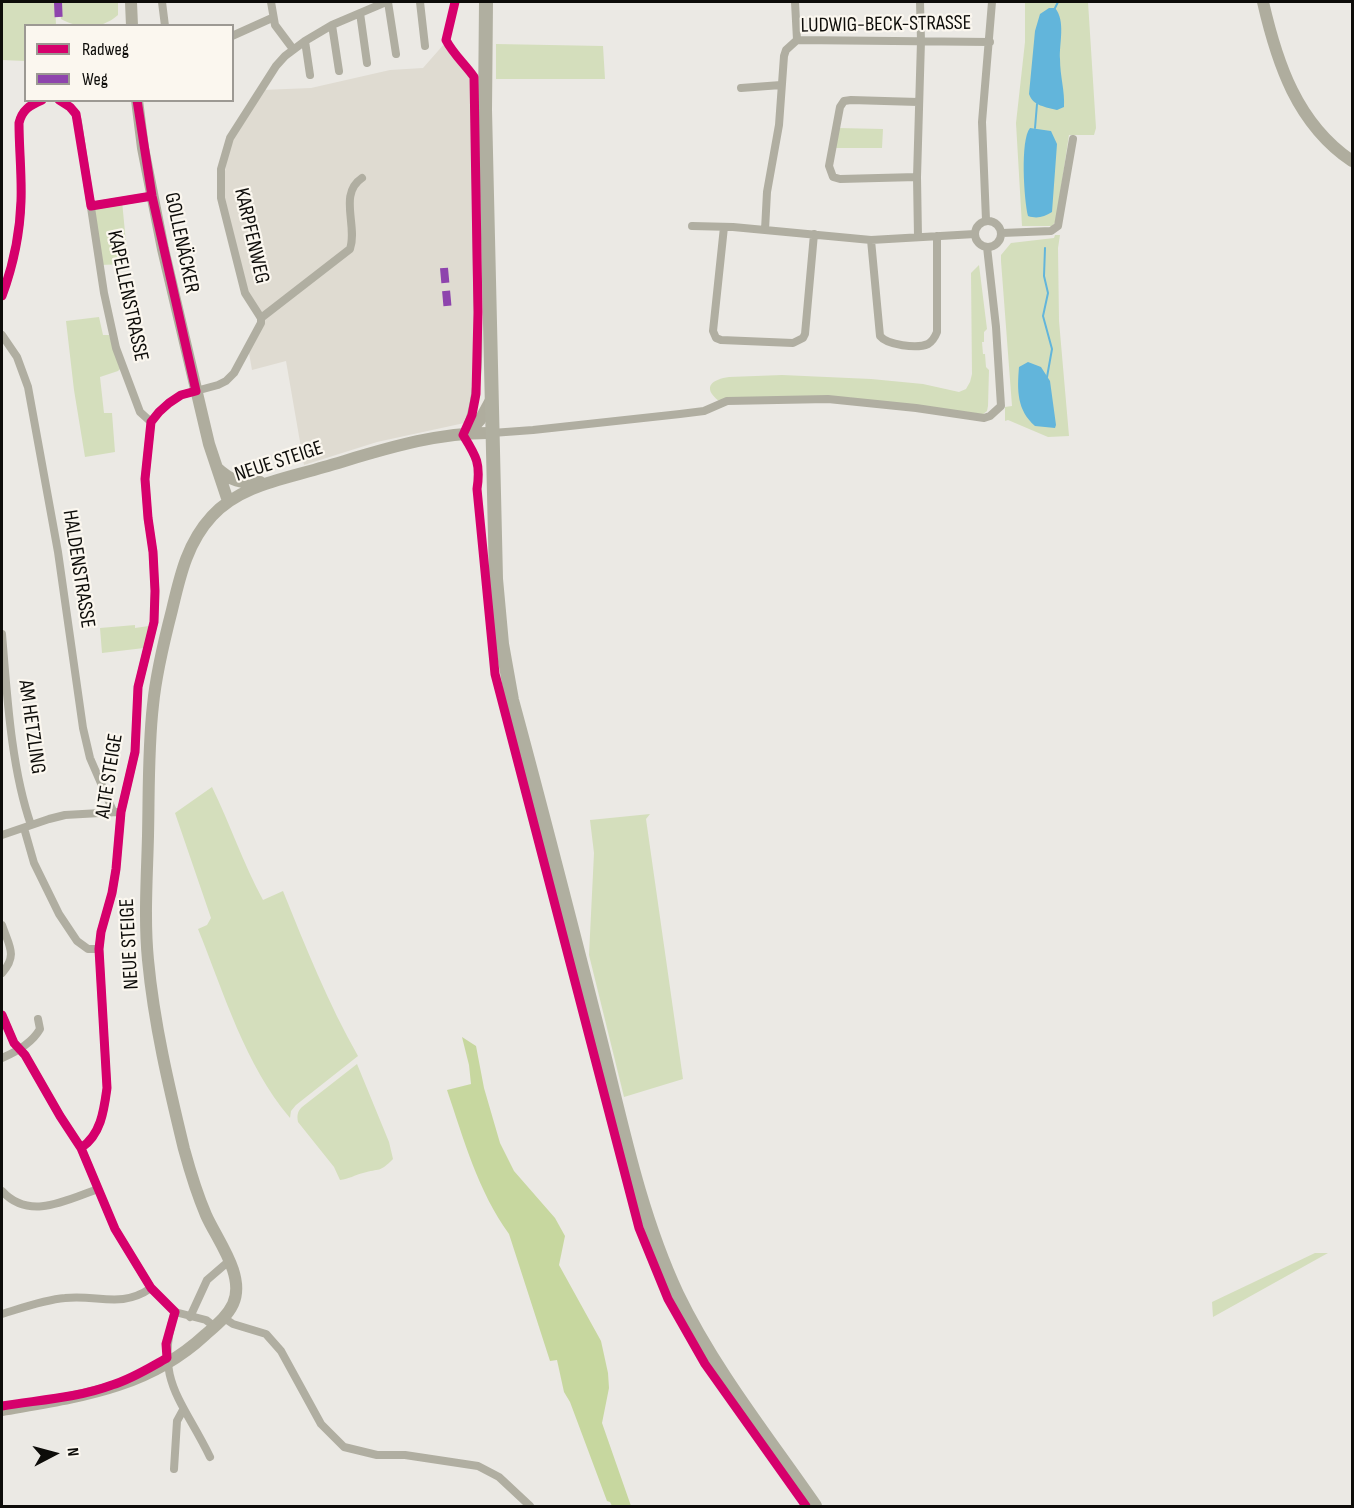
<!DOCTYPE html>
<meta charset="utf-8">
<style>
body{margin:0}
#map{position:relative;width:1354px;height:1508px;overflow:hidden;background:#ebe9e4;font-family:"Sofia Sans Condensed",sans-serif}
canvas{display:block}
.frame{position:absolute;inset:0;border:3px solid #0d0c09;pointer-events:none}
.legend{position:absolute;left:24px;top:24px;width:210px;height:78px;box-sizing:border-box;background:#fbf7ef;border:2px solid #9c9993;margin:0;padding:8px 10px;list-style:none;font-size:18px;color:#0d0c09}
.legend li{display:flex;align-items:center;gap:12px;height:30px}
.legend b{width:30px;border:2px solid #9c9993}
.north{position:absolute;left:24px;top:1424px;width:60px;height:60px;-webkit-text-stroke:4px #fbf7ef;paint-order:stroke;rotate:84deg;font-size:16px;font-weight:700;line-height:24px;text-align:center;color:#0d0c09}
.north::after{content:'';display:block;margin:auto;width:21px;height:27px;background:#0d0c09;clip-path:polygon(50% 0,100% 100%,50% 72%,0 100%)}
</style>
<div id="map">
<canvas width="1354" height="1508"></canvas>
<div class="frame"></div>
<ul class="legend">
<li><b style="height:8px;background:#d6006c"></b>Radweg</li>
<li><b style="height:8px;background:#8e44ad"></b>Weg</li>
</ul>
<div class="north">N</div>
</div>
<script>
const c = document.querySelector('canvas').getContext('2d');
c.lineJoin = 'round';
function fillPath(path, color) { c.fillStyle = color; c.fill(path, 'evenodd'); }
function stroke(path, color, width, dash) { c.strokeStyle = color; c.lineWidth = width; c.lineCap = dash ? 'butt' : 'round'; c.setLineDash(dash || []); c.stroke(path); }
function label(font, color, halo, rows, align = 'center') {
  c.font = font + ' "Sofia Sans Condensed",sans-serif'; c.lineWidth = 4.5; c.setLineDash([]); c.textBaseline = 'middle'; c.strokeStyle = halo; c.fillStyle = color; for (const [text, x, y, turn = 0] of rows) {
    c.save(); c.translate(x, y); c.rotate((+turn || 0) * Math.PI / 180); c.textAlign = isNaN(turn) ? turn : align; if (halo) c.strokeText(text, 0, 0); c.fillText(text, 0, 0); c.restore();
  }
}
const built = new Path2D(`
 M445 43 464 63 474 77 476 394 469 422 377 442 304 465 286 361 252 370 248 347 260 327 252 307 221 198 230 138 262 90 311 88 390 70 423 68Z`);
const green = new Path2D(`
 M2 2H55L56 25 26 26 25 61 2 60Z
 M60 2H118V15C101 30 80 29 61 19Z
 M1025 2H1088L1096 128 1094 135H1069L1056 221 1052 226H1022L1016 123 1025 42Z
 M496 44 603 46 605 79H496Z
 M838 128 883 129 882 148H834Z
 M122 201 128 264 99 265 91 206Z
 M1055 235H1060L1058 248 1059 321 1069 436 1048 437 1008 420 1005 421V407L1012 406 1001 261V255L1011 243 1054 238Z
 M979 265 987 329 984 332V342H982L983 354H985L986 367 989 370 988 406 987 411 982 415 844 397 719 401C701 387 713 379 729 377L782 375 871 379 923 384 959 392 966 389 970 382 972 374 971 273Z
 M99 317 103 335H109L120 369 118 371 100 377 104 413H112L115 452 85 457 74 390 66 321Z
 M135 625V628L149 626 144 648 102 653 100 628Z
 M212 787C230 824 243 863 263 900L283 891C306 948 328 1003 358 1056L296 1105 291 1111 290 1118C245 1065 224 993 198 929L207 925 211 918 175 813Z
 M650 814 646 819 683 1079 624 1097 589 955 594 853 590 820Z
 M357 1064 389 1142 393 1159C379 1173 380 1168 363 1173 355 1175 349 1179 340 1180L334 1167 298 1122C297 1116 297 1112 302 1107Z
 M1315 1253H1328L1213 1317 1212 1302Z`);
const forest = new Path2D(`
 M462 1037 476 1046 484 1088 500 1143 514 1171 555 1218 565 1236 559 1265 601 1341 608 1373 609 1388 602 1423 631 1506H612L610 1502 607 1501 570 1402 564 1392 557 1360 550 1361 509 1234C478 1191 464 1140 447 1090L471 1084 469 1065Z`);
const water = new Path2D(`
 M1049 8H1055C1066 21 1059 44 1060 59 1060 76 1065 91 1064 107L1057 110C1046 107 1033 106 1029 94L1035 31 1040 14Z
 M1030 128 1051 131 1057 144 1052 212C1044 217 1037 219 1028 216 1024 200 1020 140 1030 128Z
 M1028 362 1041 367 1050 381 1056 425 1055 428 1035 426C1017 410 1017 391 1019 367Z`);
const stream = new Path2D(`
 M1055 8 1058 2
 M1035 128 1037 104
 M1045 248 1044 276 1048 293 1043 316 1052 349 1047 377`);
const street = new Path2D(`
 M162 2 165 26
 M271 2 275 25 293 49
 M388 2 396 54
 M420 2 425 46
 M795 2 797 40
 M360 13 367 63
 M332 25 339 71
 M232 36 272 18
 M305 41 310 75
 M741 88 781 85
 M59 100C69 105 76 111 78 122L104 293 116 348 140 412 151 422
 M917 177 840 179 833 177 829 166 840 107 844 101 851 100 918 102
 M91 206 152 196
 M986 220 982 122 992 2
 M975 234a13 13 0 1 1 26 0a13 13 0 1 1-26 0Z
 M692 226 733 227 871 240 975 234
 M724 227 713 331 716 338 721 340 793 343 803 338 805 334 814 234
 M765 230 767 192 779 125 784 56 786 50 797 40 990 42
 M1002 233 1051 231 1058 226 1073 139
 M918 237 917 177 921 41 920 2
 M871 240 880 336C887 345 917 349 928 344 933 341 935 337 937 332V236
 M2 296C13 266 20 234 21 201 22 175 19 149 19 123 22 110 30 105 42 100
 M261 318 350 249C358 226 338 194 362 178
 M2 335 17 357 28 387 58 552 83 728 90 758 113 811
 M465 432C483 392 478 323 477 278 476 211 476 144 474 77
 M492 433 533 430 680 414 704 411 727 401 828 399 916 408 984 418 990 416 1001 406 996 327 987 247
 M2 634C7 694 11 768 31 825
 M24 828 34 863 59 914 77 941 88 949H99
 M2 835 49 819 65 815 118 812
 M2 925C9 946 18 955 2 973
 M2 1015 14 1043 25 1055 60 1116 81 1148 115 1229 151 1288 175 1312 206 1320 215 1327
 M2 1058C16 1052 32 1043 40 1029L38 1019
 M81 1148C101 1135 104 1110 107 1088L99 949 101 932 112 893 116 869 121 812 135 752 138 687 154 622 155 591 153 552 148 518 145 479 151 422 159 412 169 403 181 395 218 385 226 381 234 373 261 323V318L245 293 221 198V169L230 138 276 66 285 56 305 41 332 25 386 2
 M2 1191C29 1221 67 1200 98 1189
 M175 1312C153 1379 183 1401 210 1457
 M2 1314C22 1308 43 1300 65 1298 97 1294 121 1309 151 1288
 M190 1317 207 1280 229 1261
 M224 1318 233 1324 266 1334 281 1351 321 1424 344 1447 377 1455H405L478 1466 499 1477 530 1506
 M174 1469 177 1421 183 1410`);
const secondary = new Path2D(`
 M131 2 132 26
 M1263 2C1277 63 1297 124 1352 161
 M137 100 143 148 163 249 209 444 228 501
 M467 434 480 420 492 398
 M217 468C231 481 241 484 260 482
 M2 1410C76 1397 147 1389 205 1335 215 1326 227 1317 233 1304 246 1276 217 1240 206 1215 197 1194 190 1171 184 1149 169 1087 154 1024 148 960 144 919 147 877 148 836 149 792 148 748 153 705 156 673 164 641 172 610 180 576 187 543 212 516 240 485 285 479 324 467 379 451 434 432 492 433`);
const primary = new Path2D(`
 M486 2 485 110 496 579 502 644 512 700C543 814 572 928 601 1042 622 1126 640 1215 677 1294 713 1369 768 1438 815 1506`);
const quiet = new Path2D(`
 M58 2 59 26
 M444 268 448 312`);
const cycleway = new Path2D(`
 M455 2 446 40C453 54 465 64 474 77L478 312 476 394 472 415 463 435C476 456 481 463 477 489L495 674 639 1228 668 1299 705 1364 806 1506
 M59 100 70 107 76 114 91 206 152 196
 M2 296C13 266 20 234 21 201 22 175 19 149 19 123 22 110 30 105 42 100
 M2 1015 14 1043 25 1055 60 1116 81 1148 115 1229 151 1288 175 1312 166 1344 167 1358C149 1368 132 1379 112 1385 77 1398 38 1400 2 1406
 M81 1148C101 1135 104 1110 107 1088L99 949 101 932 112 893 116 869 121 812 135 752 138 687 154 622 155 591 153 552 148 518 145 479 151 422 159 412 169 403 181 395 196 391 152 196 137 100`);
const streetNames = [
 ["LUDWIG-BECK-STRASSE",886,25,-1],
 ["KARPFENWEG",251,236,77],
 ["GOLLENÄCKER",181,243,78],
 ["KAPELLENSTRASSE",127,296,78],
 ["NEUE STEIGE",279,462,-18],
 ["HALDENSTRASSE",78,569,81],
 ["AM HETZLING",31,727,82],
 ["ALTE STEIGE",110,776,-81],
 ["NEUE STEIGE",130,944,-93]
];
fillPath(built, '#dfdbd1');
fillPath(green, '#d4debc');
fillPath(forest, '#c7d79f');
fillPath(water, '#62b5db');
stroke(stream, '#62b5db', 2);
stroke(street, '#b0aea1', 8);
stroke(secondary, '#afad9e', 12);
stroke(primary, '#b0afa0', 14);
stroke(quiet, '#8e44ad', 8, [15, 8]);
stroke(cycleway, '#d6006c', 9);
label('21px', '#0d0c09', '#fbf7ef', streetNames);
</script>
